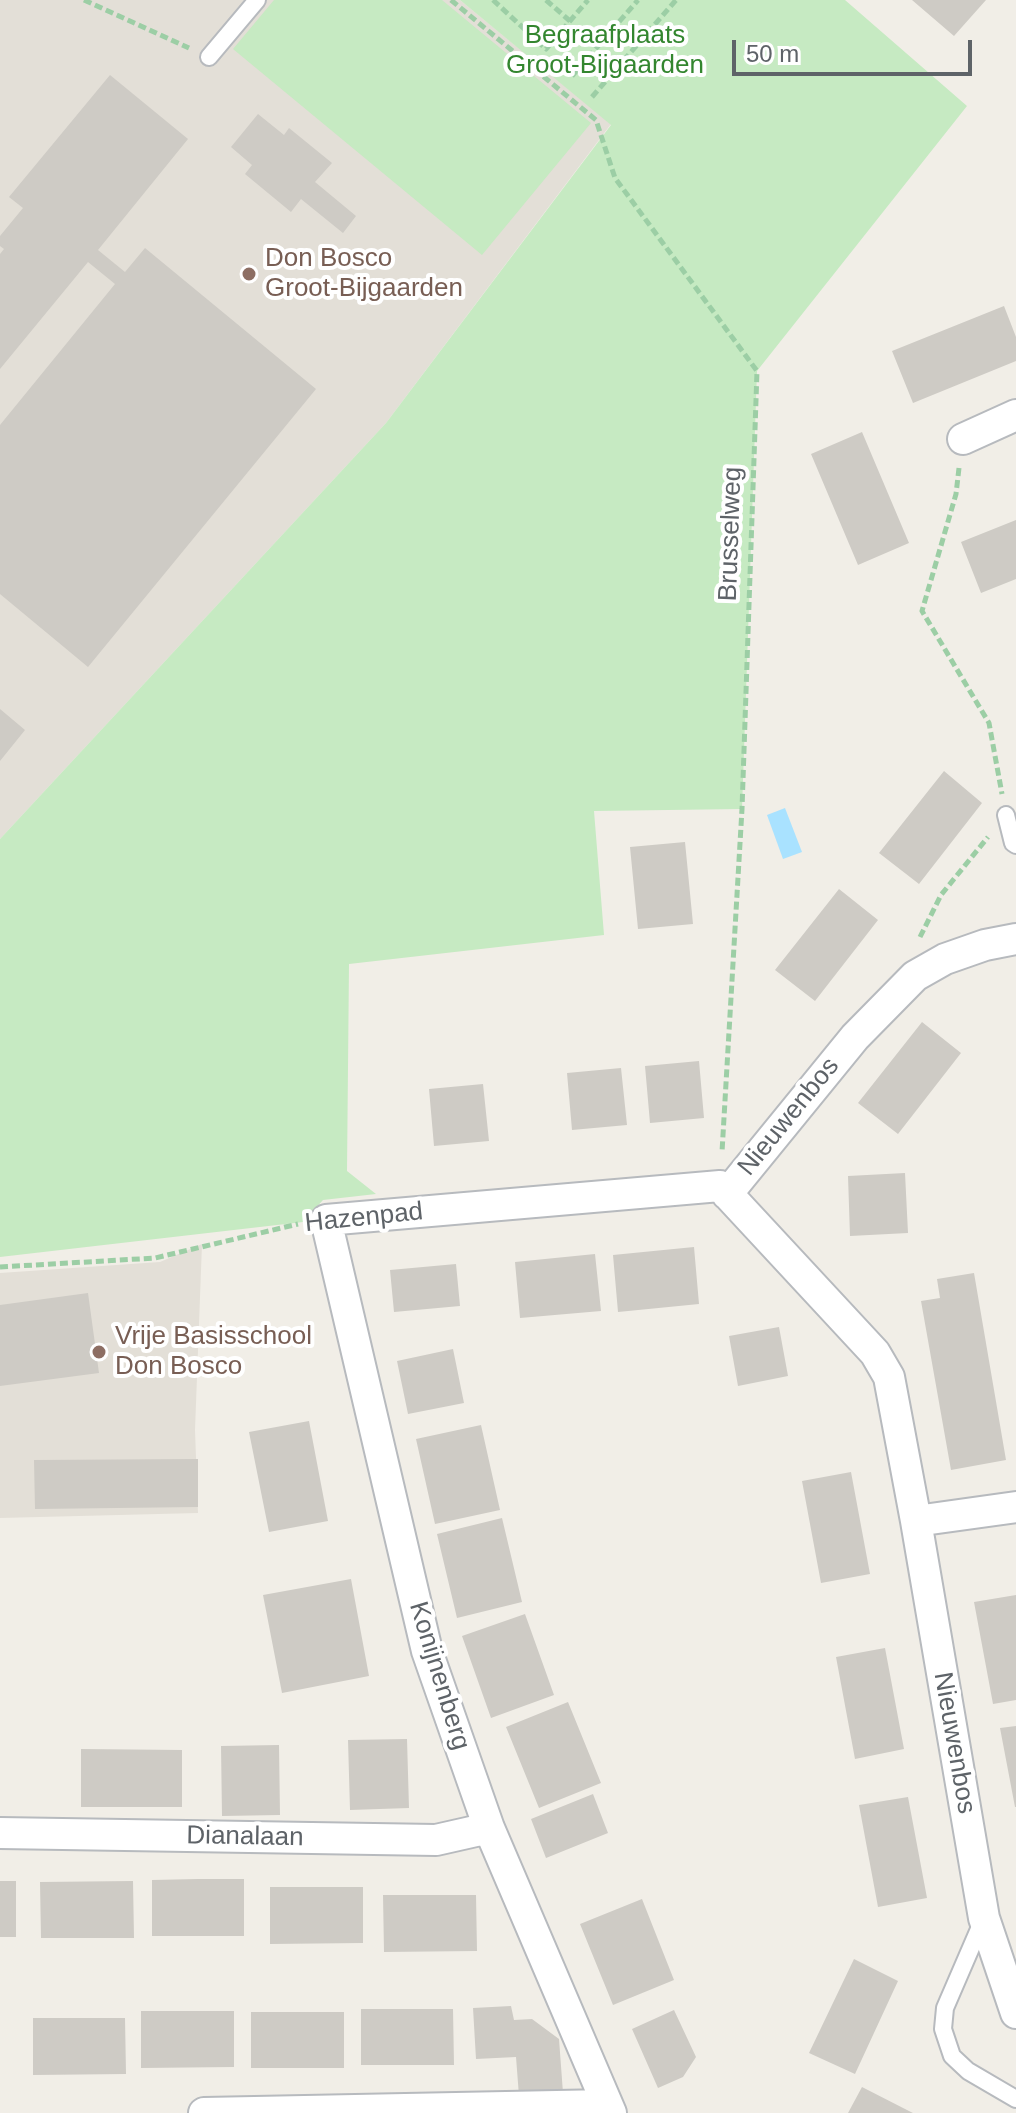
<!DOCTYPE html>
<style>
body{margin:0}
#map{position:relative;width:1016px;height:2113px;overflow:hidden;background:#f1eee7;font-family:Helvetica,sans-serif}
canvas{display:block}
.scale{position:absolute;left:732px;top:40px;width:240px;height:36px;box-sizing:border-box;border:4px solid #5e6368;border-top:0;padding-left:10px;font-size:24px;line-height:28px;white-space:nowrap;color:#5e6368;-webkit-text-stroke:6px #fff;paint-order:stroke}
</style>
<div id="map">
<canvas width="1016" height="2113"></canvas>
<div class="scale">50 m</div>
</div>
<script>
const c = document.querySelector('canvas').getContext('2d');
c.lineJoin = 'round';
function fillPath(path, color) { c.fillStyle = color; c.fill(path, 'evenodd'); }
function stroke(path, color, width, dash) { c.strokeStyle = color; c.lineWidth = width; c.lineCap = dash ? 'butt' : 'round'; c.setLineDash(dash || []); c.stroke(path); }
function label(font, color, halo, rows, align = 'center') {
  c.font = font + ' Helvetica,sans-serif'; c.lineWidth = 8; c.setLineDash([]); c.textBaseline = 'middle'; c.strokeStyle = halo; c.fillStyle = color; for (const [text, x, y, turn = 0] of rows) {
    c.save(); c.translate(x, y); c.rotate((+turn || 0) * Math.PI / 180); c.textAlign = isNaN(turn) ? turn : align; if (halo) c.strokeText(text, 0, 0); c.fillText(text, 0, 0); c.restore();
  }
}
const education = new Path2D(`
 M0 0H460L611 124 386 423 0 839Z
 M202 1244 195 1430 198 1513 0 1518V1273L160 1262Z`);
const green = new Path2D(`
 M274 0H442L591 123 482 255 233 49Z
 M460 0H845L967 106 757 371 742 809 594 811 604 935 349 964 347 1171 376 1194 323 1200 303 1222 0 1257V839L386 423 611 125Z`);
const water = new Path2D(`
 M785 808 802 852 783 859 767 815Z`);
const building = new Path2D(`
 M912 0H986L954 36Z
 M110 75 188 139 98 250 125 272 145 248 316 389 88 667 0 594V425L115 284 88 262 0 369V254L4 249 0 246V236L23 208 9 197Z
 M258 114 284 135 289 128 332 163 315 182 356 216 343 233 301 199 291 212 245 174 252 165 231 147Z
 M1004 306 1016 337V361L913 403 892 351Z
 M862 432 909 543 858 565 811 454Z
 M1016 520V579L981 593 961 542Z
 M0 709 25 730 0 761Z
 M944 771 982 803 919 884 879 853Z
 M685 842 693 924 638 929 630 847Z
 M839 889 878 920 815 1001 775 970Z
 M922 1022 961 1053 898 1134 858 1103Z
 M699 1061 704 1118 650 1123 645 1066Z
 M621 1068 627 1125 572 1130 567 1073Z
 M483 1084 489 1141 434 1146 429 1089Z
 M905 1173 908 1233 850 1236 848 1176Z
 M694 1247 699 1304 618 1312 613 1255Z
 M595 1254 601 1311 520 1318 515 1262Z
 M456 1264 460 1306 394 1312 390 1270Z
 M974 1273 1006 1460 951 1470 921 1301 940 1298 937 1279Z
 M88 1293 99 1373 0 1386V1305Z
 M779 1327 788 1376 738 1386 729 1336Z
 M453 1349 464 1403 408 1414 397 1361Z
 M309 1421 328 1521 269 1532 249 1432Z
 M481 1425 500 1510 435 1524 416 1439Z
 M198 1459V1507L35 1509 34 1460Z
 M851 1472 870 1574 821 1583 802 1481Z
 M502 1518 522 1602 457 1618 437 1534Z
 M351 1579 369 1676 282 1693 263 1595Z
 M1016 1595V1700L993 1704 974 1602Z
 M525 1614 554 1695 491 1718 462 1636Z
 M885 1648 904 1749 855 1759 836 1657Z
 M568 1702 601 1783 539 1808 506 1727Z
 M1016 1726V1807H1015L1000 1728Z
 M407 1739 409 1808 350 1810 348 1740Z
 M279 1745 280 1815 222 1816 221 1746Z
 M81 1749 182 1750V1807H81Z
 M593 1794 608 1833 546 1858 531 1819Z
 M908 1797 927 1898 878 1907 859 1805Z
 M198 1879H244V1936H152V1880Z
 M0 1881H16V1937H0Z
 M133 1881 134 1938H41L40 1882Z
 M270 1887H363V1943L270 1944Z
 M383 1895H476L477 1951 384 1952Z
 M642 1899 674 1980 613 2005 580 1924Z
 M854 1959 898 1981 855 2074 809 2053Z
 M511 2006 514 2020 532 2019 559 2039 563 2093 519 2096 516 2057 476 2059 473 2008Z
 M361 2009H453L454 2065H361Z
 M674 2010 696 2057 683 2077 658 2088 632 2029Z
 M141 2011H234V2067L141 2068Z
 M251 2012H344V2068H251Z
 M33 2018H125L126 2074 33 2075Z
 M862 2087 907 2110 913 2113H848Z`);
const path = new Path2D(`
 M84 0 189 48
 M451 0 596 120 615 178 757 371 742 809 722 1152
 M493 0 546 49 588 0
 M546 0 570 21
 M572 76 638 0
 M592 97 676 0
 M959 468 956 494 922 611 989 723 1002 794
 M920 937 941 895 988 837
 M0 1267 155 1258 298 1224`);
const lane = new Path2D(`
 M209 57 257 0
 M1006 815 1013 843 1016 845
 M983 1920 945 2008 943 2029 952 2056 968 2071 1016 2099`);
const street = new Path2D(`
 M963 439 1016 415
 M727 1194 855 1037 915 976 945 959 985 945 1016 939
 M916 1521 1016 1507
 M0 1833 436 1840 489 1828
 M204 2113 607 2105
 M611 2113 489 1828 427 1651 326 1220 720 1186 875 1353 889 1377 916 1521 984 1918 1016 2013`);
const markers = [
 [249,274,8,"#8d6e63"],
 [99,1352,8,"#8d6e63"]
];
const parkNames = [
 ["Begraafplaats",605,36],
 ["Groot-Bijgaarden",605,66]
];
const educationNames = [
 ["Don Bosco",265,259],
 ["Groot-Bijgaarden",265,289],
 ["Vrije Basisschool",115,1337],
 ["Don Bosco",115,1367]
];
const streetNames = [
 ["Brusselweg",731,534,-88],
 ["Nieuwenbos",789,1117,-51],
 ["Hazenpad",364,1218,-6],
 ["Konijnenberg",439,1676,73],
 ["Nieuwenbos",954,1743,80],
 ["Dianalaan",245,1837,1]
];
fillPath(education, '#e3dfd7');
fillPath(green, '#c6eac2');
fillPath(water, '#a9e2ff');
fillPath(building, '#cecbc5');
stroke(lane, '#b7babe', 20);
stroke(street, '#b7babe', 34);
stroke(path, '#9ccea5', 5, [8, 4]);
stroke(lane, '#fff', 16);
stroke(street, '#fff', 30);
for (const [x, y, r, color] of markers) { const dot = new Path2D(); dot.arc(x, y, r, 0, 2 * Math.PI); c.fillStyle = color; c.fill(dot); stroke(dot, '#fff', 3); }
label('26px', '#33862f', '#fff', parkNames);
label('26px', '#785e54', '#fff', educationNames, 'left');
label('26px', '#5e6368', '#fff', streetNames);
</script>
